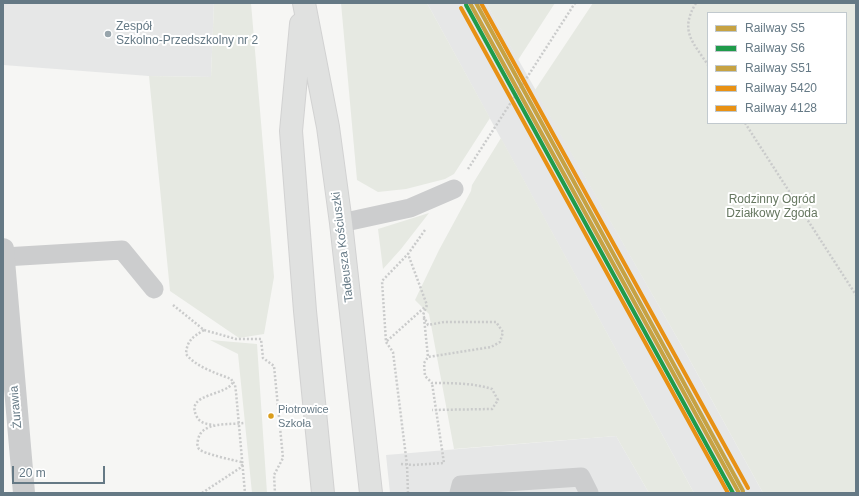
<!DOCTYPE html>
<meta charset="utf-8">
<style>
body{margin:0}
#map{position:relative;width:859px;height:496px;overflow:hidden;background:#f6f6f4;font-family:Helvetica,sans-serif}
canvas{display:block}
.frame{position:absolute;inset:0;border:4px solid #657985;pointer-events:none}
.legend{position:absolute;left:707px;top:12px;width:140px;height:112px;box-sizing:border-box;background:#fff;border:1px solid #c1c9ce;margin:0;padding:5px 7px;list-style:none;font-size:12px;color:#657985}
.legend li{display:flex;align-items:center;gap:8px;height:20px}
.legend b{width:20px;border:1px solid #c1c9ce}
.scale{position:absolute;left:12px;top:466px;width:93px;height:18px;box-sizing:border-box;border:2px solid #657985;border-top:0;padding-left:5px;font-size:12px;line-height:14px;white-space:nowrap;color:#657985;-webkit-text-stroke:3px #fff;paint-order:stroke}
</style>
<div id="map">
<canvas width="859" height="496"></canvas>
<div class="frame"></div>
<ul class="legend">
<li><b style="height:5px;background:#c6a243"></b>Railway S5</li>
<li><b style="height:5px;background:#1f9b4a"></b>Railway S6</li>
<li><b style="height:5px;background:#c6a243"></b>Railway S51</li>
<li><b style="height:5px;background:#e89114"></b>Railway 5420</li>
<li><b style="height:5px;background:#e89114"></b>Railway 4128</li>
</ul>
<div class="scale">20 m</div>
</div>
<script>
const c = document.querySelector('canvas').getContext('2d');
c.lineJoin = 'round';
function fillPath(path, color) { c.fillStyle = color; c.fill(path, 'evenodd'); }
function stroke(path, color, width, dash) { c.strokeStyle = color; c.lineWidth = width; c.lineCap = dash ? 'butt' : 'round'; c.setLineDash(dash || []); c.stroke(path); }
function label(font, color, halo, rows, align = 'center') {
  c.font = font + ' Helvetica,sans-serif'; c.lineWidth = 4; c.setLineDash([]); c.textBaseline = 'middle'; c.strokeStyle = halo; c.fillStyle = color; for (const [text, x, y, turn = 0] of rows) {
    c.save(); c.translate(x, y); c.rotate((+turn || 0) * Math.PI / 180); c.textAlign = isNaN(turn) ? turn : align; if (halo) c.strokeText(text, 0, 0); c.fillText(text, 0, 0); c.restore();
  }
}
const built = new Path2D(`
 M3 3H214L211 77 149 76 3 65Z
 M427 3H486L687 355 763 493H694Z
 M616 436 649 493H390L386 455Z`);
const green = new Path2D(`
 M214 3H251L274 277 264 334 239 338 170 291 149 76 211 77Z
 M341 3H427L490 118 454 174 445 179 406 189 378 192 357 180Z
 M486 3H555L518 60Z
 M593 3H856V493H763L687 355 535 90ZM708 13H846V123H708Z
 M501 138 694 493H649L616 436 454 449 429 314 415 300 439 250 471 191 472 185Z
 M429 213 401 249 383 269 378 229Z
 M210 340 257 344 267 493H252L238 354Z`);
const path = new Path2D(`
 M696 3C679 31 693 42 708 65
 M745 123 856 295
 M468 169 575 3
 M425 230 408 254 427 305 423 315 428 325 444 322H496L503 332 500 342 491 347 428 357 424 363 425 376 432 383C452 383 473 383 492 389L498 400 492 409 432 410
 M173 305 204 330 236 339H261L263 358 274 366 283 458 274 475 275 493
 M424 318 428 357
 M204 330C193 337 187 340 186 354 196 367 216 373 231 379L233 382C227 396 186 393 196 415 199 423 206 424 214 425
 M387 341 426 306
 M233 382 235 385 236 392 245 493
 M401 464 413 465 444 463 432 383
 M202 493 240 468 242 465 241 462C233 460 204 454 199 449 197 446 197 443 198 440 201 421 230 425 244 423
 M408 493 407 465 393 352 386 342 382 281 408 254`);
const lane = new Path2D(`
 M341 223 410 208 454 189
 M4 257 122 250 154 289
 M459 493 461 485 581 477 589 493`);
const street = new Path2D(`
 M3 249 24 493`);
const primary = new Path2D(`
 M304 3 328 127 341 223 371 493
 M301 24 291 131 305 311 323 493`);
const rail1 = new Path2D(`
 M470 3 739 493`);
const rail2 = new Path2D(`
 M466 5 733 493`);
const rail3 = new Path2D(`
 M476 3 743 491`);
const rail4 = new Path2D(`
 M461 8 728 493`);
const rail5 = new Path2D(`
 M481 3 748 488`);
const markers = [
 [108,34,4,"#98a5ac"],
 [271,416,3.5,"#da9d1b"]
];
const busNames = [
 ["Piotrowice",278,410],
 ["Szkoła",278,424]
];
const poiNames = [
 ["Zespół",116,27],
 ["Szkolno-Przedszkolny nr 2",116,41]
];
const parkNames = [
 ["Rodzinny Ogród",772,200],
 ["Działkowy Zgoda",772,214]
];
const streetNames = [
 ["Tadeusza Kościuszki",343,247,-97],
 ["Żurawia",16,407,-95]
];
fillPath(built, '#e6e7e7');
fillPath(green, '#e6e9e2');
stroke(primary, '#d2d2d2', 24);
stroke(path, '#cacbcb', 2.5, [2, 2]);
stroke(lane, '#cccdce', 19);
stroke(street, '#cccdce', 22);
stroke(primary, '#e0e1e0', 22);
stroke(rail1, '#c6a243', 4);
stroke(rail2, '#1f9b4a', 4);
stroke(rail3, '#c6a243', 4);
stroke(rail4, '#e89114', 4);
stroke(rail5, '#e89114', 4);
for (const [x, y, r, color] of markers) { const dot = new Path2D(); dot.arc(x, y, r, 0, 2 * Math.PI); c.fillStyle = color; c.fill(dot); stroke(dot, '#fff', 1.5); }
label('11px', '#657985', '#fff', busNames, 'left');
label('12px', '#657985', '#fff', poiNames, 'left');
label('12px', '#667760', '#fff', parkNames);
label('12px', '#657985', '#fff', streetNames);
</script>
